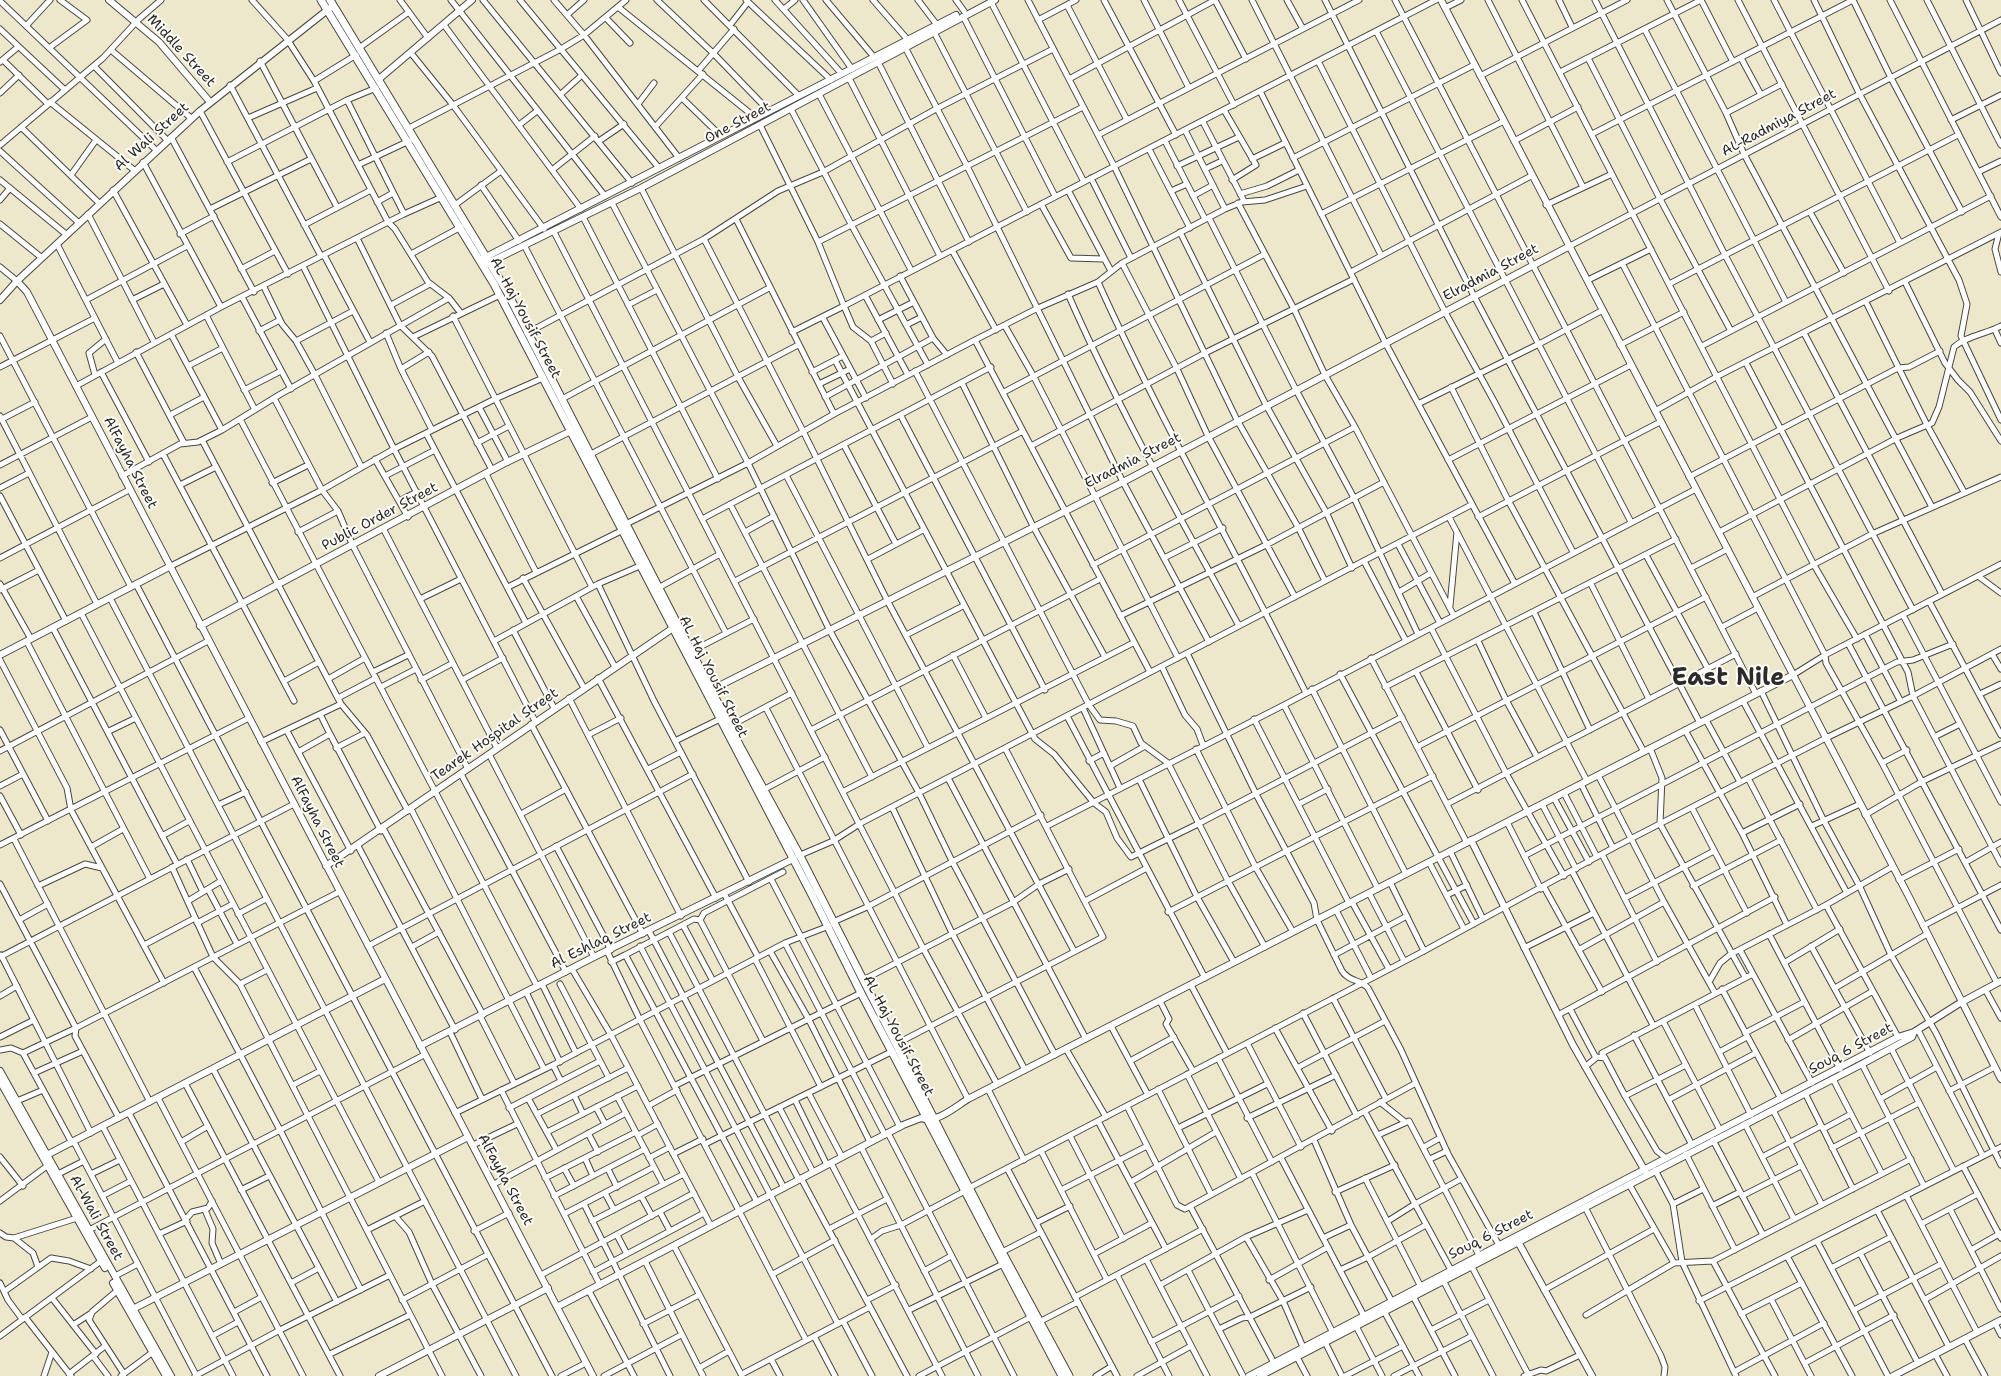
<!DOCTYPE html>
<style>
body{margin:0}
canvas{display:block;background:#ede7cb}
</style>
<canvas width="2001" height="1376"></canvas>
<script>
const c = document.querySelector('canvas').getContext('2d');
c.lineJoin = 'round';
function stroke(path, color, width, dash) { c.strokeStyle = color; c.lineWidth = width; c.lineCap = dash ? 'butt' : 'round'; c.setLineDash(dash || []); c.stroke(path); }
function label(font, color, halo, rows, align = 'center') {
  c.font = font + ' "Shantell Sans",sans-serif'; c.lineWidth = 4; c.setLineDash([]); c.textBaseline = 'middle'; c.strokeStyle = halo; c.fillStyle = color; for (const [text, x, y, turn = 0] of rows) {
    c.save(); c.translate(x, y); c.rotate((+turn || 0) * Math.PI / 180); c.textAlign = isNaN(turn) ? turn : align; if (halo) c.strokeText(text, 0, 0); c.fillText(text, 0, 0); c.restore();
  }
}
const minor = new Path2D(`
 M252 0 287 39 314 81 388 222 395 229 428 282 449 298 460 312
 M400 0 428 38
 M451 0 605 196
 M483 0 632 183
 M520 0 659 168
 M554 0 584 35 679 158
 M657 0 713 53 769 111
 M704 0 799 96
 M746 0 831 80
 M775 0 842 74
 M803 0 852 69
 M826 0 874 57
 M873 0 908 40
 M918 0 937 25
 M956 0 964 11
 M1028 0 1114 166 1237 420 1298 527 1325 581
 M1104 0 1176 135
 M1144 0 1189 88
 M1179 0 1234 105
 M1215 0 1246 59
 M1252 0 1381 255
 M1287 0 1303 29
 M1325 0 1474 296 1700 723
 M1395 0 1756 694
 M1488 0 1583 187
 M1522 0 1814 565 1857 639
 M1559 0 1572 27
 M1595 0 1725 255 1913 610
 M1667 0 1726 113 1744 154 1932 507
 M1701 0 1733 62
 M1738 0 1889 291
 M1774 0 1900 243
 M1814 0 1859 93 1959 280 1967 304 1961 336 2001 420
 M1853 0 1891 78 1962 212
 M1890 0 2001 217
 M1927 0 2001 145
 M1966 0 2001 73
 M0 1 156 150
 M991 2 1084 182
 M1067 5 1127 120
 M618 7 756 118
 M1445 8 1461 0
 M784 9 795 0
 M567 15 584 0
 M963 16 1055 196
 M606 18 630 43
 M1038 20 1076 0
 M444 25 581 209
 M730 25 748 2
 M26 26 50 0
 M0 29 65 90
 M1645 30 1786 302
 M1376 31 1631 522
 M934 32 1027 212
 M905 47 967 166 1123 482 1209 642
 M49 48 87 20 60 0
 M359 48 409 12
 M111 50 191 118
 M411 53 453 105 544 229
 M1588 58 1660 199 1731 331
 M1741 58 1761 95
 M3 60 48 104
 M260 61 337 207
 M1318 61 1445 312 1495 403 1573 552
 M0 62 18 47
 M878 62 969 242
 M94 66 167 140
 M698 71 734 29
 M1560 72 1701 0
 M1480 76 1627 0
 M849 78 940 256
 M1069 79 1215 0
 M314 81 356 55
 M230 85 321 256
 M1260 91 1386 344 1515 584
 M0 93 19 75
 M561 94 582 75
 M819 94 911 270
 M682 98 721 136
 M347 100 404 214
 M50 102 134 170
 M638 104 654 83
 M791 109 852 226 928 365
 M1224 110 1256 165 1232 180
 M200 111 288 274
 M1726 113 1782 84
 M248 118 317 88
 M1951 120 2001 95
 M1203 122 1244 201
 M519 125 537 111
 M760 125 818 242 844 306 792 332
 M656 126 703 74
 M21 127 99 203
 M409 128 561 49 584 35 626 0
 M1185 130 1225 209
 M1592 134 1853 0
 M1098 135 1359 0
 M171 137 254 292
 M599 141 624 124
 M1165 141 1205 219
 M1514 141 1578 107
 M0 145 103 58 139 19 161 0
 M1149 149 1190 228
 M0 151 79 223
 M1293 158 1474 65
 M1252 159 1285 143
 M143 162 221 307
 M227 162 347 100 376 88
 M358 165 409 141
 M1177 166 1239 137
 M1205 169 1222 161
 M552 170 595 136
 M1978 172 2001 161
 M71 175 96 140
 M1091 178 1131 258
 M0 180 67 235
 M481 185 519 241
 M641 188 738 377 777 446
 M113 190 187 325
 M1068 190 1111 271
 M1171 191 1187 184
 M1240 194 1267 186 1299 170
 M1193 196 1213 185
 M0 200 10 188
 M377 202 393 193
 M612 203 748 463 830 631 919 793 952 861 1055 1055
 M1238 203 1294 309 1325 375 1355 427 1454 616
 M1041 204 1071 258 1103 259
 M455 205 501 171
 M1546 205 1612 174
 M210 209 311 159
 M1810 212 1844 273
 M88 214 154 342
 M1321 214 1504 121
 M583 217 718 479
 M1209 218 1296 390 1354 498 1418 634
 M736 219 834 414
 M0 224 42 258
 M304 225 371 190
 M554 232 923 948 997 1084
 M1180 232 1266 405 1326 512 1352 568
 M1999 233 1995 249 2001 272
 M180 234 214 216
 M357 238 400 325 432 356 492 470
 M704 239 803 431 888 602 1074 951
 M818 242 1083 107
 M57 244 118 363
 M524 245 726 633
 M1568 247 2001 20
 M952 250 996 330
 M411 254 461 227
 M324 255 370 342
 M1122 263 1177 369 1208 436 1295 597
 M1622 263 1825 655 1826 663 1882 763 1997 983
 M303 266 394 449 535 721
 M0 267 17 281
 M241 269 275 251
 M1351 272 1531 176
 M900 276 933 338 947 355
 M1588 280 1651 249
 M1098 282C1161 422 1238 555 1306 693
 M1905 282 1945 363 1958 380 1970 392 2001 441
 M1669 284 1958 135
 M264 287 282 324 296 341 315 375 361 466
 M1068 294C1118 408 1180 517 1239 626
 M865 295 908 375
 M242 297 291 389
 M86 300 187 246
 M132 300 164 284
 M1866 302 1927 425 1964 492
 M391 305 430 284
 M628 305 657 290
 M206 315 255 410
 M453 316 592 587
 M823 318 866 398
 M878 320 914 302
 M906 325 922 317
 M1005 326 1034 377 1178 658
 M1995 330 2001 343
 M259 331 280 320
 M386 333 401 369
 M527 333 704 239 778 191 823 172 936 109 1053 49
 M1804 333 1942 594
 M171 334 222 430
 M0 336 131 587
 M413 337 500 295
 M975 340 1150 672
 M296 341 353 311
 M871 341 886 333
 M1620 345 1684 312
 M1702 346 1991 196
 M136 352 184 443
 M429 352 401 369 432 430
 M835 360 1035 739 1054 754 1094 803 1106 812 1117 838 1131 857 1198 824 1402 717
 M1746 363 1908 672 1913 696 2001 864
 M188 366 223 348
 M0 367 95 318
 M915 371 1089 705 1100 720 1116 721 1133 726 1141 743 1168 763 1228 881 1265 947
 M101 372 149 462
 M812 372 843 356
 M95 375 89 353 106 339
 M962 383 1033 526 1105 657
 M819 384 850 369
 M893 384 871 341 853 327 844 306 1436 0
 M76 386 221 307 404 214 442 197
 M1451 387 1508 500 1644 752
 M244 390 281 371
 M1004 392 1265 254
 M825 397 933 338
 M274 398 322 490 338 511 353 546 468 769
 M562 399 769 288
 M1420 403 1539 344 1603 310
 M479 407 508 462
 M1655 411 1718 376 2001 232
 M170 415 204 397
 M0 416 97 604
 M901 416 1045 690
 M2 419 35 402
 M240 419 537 986
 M426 433 526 623
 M202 440 341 704 367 735 408 811
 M477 443 509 426
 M844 445 896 544
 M1031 446 1205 353 1354 279
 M163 454 294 701
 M591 454 798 345
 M375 459 408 517
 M1448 460 1631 365
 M0 465 92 417
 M486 474 536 572
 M786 475 928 748
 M122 476 180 444 198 442 222 430 279 395 449 298
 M385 476 435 450
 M1689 477 1898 368 1909 367 1940 351
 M272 483 308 465
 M180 485 216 467
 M0 488 29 473
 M0 496 66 621
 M399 501 417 492
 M730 504 872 777
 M1449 517 1587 781
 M1478 517 1660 422
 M702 519 991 367
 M624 525 748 463 834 414 975 340 1038 308 1098 282 1122 263 1225 209 1242 202 1265 200 1307 186
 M384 530 497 748
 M298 532 338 511
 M745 532 774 516
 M1719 532 1897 438 1932 423 1939 407 1954 347C1966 336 1986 334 2001 326
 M1398 544 1440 623
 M1646 555 1708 669
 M0 558 129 490
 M1164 558 1223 528
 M868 559 923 530
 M1364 561 1406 641
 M1093 565 1355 427
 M169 567 322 490 394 449 495 399 543 378
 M1691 568 1728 549
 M1978 576 2001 593
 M523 578 584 688
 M735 581 1023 431
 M0 584 31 639
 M136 584 552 1376
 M598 584 654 701 749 882
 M1591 584 1649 699
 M508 587 623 530
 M660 587 720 554
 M0 590 39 570
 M1399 592 1431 573
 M576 596 615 667
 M1752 597 1872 534 2001 477
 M110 598 516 1376
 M420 599 461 579
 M1929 601 2001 735
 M1450 606 1457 532
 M1534 612 1590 730
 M81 613 379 1182
 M1903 615 2001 802
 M1120 616 1268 544 1384 482
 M1722 627 1758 608
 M53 628 177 864
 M1431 628 1507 775 1564 876
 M513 630 554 708
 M1865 634 1901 702
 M906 635 963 606
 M494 641 598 584 642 565
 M1478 641 1506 700 1537 757
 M27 642 150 879
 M1848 643 2001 930
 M692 651 754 619
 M1187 653 1256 794 1314 903 1317 920 1342 971C1349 982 1360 979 1368 988L1401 1050 1448 1154 1500 1247
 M1992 654 2001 669
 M953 655 986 718
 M1371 658 1467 843
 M0 660 67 788 71 810 164 983
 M1162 667 1185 715 1197 729 1203 745
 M373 672 408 655
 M1416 672 1478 790
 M1340 674 1474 924
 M1793 675 1825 655 2001 564
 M598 678 716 898
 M328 679 365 658
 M421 680 453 663
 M462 680 503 658
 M284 681 319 662
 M381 687 416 669
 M1385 687 1676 539
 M1312 689 1406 874
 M1761 691 1824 821 1859 885 1891 955 1936 1033 2001 1165
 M1980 694 2001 684
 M338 698 376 678
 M569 698 681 916
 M1743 701 1847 893
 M1284 705 1378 889
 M766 708 968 1099
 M1083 708 1120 788
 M320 714 330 734
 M1067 716 1205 978
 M1254 719 1349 903
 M1706 720 1740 782
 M531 724 643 934
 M730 726 792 693
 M0 730 48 821
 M811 730 1100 579
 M1685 730 1742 833 1787 925
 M109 731 136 718
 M287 731 351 851
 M588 735 621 718
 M1936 736 1960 724
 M675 741 720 719
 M261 742 341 704
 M1417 747 1706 597
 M336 748 365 733
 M1650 748 1662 778 1660 824 1745 977
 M1196 749 1256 868 1293 932
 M0 751 208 641
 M298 752 330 734 381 831
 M489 754 594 957
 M1089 761 1104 753
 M1882 763 1907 750
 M1110 766 1145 746
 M648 769 681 752
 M461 774 566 972
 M1598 775 1664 902 1715 993
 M948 778 1086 1039
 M1748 778 1817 910
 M1139 779 1197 897 1234 962
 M1581 784 1613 848
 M0 786 23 774
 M763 790 825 757
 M844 791 1133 643
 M1564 793 1597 857
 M0 796 21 835
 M1554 798 1589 862
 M1299 804 1328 789
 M1447 804 1736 654
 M1542 804 1576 869
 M218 805 246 792
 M892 807 952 933 1025 1070
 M1692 808 1747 913
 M411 809 544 1069
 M521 814 566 789
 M1865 815 1923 781 2001 744
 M1507 822 1541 889
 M1047 826 1284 705 1696 489
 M1812 826 1860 804
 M383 828 483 1015
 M1742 833 1800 804
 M162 836 189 821
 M14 839 150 1102
 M0 845 249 718
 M358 846 455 1030
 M556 846 611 950
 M91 847 123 829
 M1450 851 1483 919
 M1602 854 1657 962
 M798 856 833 841 861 823 1471 505
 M1524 856 1897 662 1913 660 1953 644
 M187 859 203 892
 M1429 862 1464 929
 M1966 862 2001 842
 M172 867 213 957 240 984 442 1376
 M1572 871 1653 1025
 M771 879 900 1127
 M1899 880 1959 849
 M1390 882 1424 951
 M0 884 76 1028 75 1036 119 1118
 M38 886 85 864 102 868
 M1693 886 1781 840
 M1544 887 1602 992
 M208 889 237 944
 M1369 893 1404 961
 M725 895 758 957
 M1447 895 1467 885
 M1625 898 1714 851
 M188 901 221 881
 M1085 901 1145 869
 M1352 902 1389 969
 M1826 905 1898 1037
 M1336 910 1371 978
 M1168 912 1433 776
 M238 914 266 899
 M19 920 48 904
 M700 920 763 1041
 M833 922 867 907 1041 815
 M197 923 233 904
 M683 925 713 981
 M1923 926 2001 885
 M649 931 784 1188
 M669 932 799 1180
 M1769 934 1840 1069
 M785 943 885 1135
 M144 945 195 918
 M368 946 693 774
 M640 946 838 1324
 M1811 946 1870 1053
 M412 947 439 932
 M1524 948 1594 913
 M1580 949 1664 902
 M1740 950 1812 1083
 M607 951 640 1020 806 1340
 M770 951 808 1018 870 1142
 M1 955 91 1133
 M625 955 694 919 700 920 704 913 783 872
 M1334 955 1407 916
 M0 957 294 804
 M755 959 821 1087
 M611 962 625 955 626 956 757 1202
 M1784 963 1840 929
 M194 967 280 1130 361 1290
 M572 969 611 1035 711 1226
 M863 980 1012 903 1039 884 1069 869
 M1709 982 1720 963 1731 954 1826 905 1892 867
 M240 984 267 970
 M542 984 576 1053
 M560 984 609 1078
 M1191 985 1227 1053
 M1835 988 1927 934
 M1722 989 1781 1099
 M1985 989 2001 1018
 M526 992 560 1062
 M0 996 17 986
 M1333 998 1386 1099
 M1160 1001 1169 1019 1166 1024 1193 1071
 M1695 1005 1751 1115
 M1570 1009 1596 1058
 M1303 1013 1357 1116
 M1558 1015 1775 897
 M480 1016 514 1083
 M1663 1021 1720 1130
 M1111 1026 1148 1095
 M1275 1028 1332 1131
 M1918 1030 1983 1156
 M450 1032 482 1099
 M1745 1033 1804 1002
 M1634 1035 1692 1145
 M0 1037 34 1020
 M1788 1040 1873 991
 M1247 1043 1301 1147
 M896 1044 1103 937 1005 748
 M1891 1048 1954 1171
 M1066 1049 1106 1117
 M0 1050 11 1048 23 1053 72 1143
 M1719 1052 1747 1037
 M23 1053 76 1028 339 892
 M1218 1058 1272 1162
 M1605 1058 1625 1096 1686 1065
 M1130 1061 1174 1037
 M1862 1064 1924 1186
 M553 1065 561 1081
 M1585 1067 1597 1057 1605 1058 1602 1053 1753 974
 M1297 1068 1385 1021
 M213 1069 337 1302
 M34 1073 83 1051
 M1187 1074 1241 1179
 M1833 1079 1882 1174
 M185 1083 340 1376
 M293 1085 320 1071
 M674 1086 861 993
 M988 1089 1024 1160
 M1158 1089 1211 1194
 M501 1090 600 1285
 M1949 1091 1995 1067
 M1805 1093 1853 1189
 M809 1094 842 1157
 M574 1095 583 1114
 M617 1096 663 1184
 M1625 1096 1657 1151 1666 1158
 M158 1098 303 1376
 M528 1098 556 1149
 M1880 1099 1937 1067
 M795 1100 827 1165
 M1668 1100 1756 1053
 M17 1101 43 1090
 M1380 1102 1405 1122
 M648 1106 677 1090
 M1127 1106 1177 1205 1185 1209 1416 1083
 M596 1107 605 1124
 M779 1107 813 1172
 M509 1108 600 1061
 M1773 1110 1822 1205
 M1365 1112 1451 1270
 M129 1113 267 1376
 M455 1113 553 1065 785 943 829 926
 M537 1114 628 1068
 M1247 1118 1336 1075
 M1098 1121 1166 1249
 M1745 1124 1794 1219
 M103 1127 233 1376
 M1178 1128 1267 1084
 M1823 1129 1851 1114
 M547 1132 638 1086
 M588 1133 598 1152
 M888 1133 1014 1376
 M638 1135 658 1124
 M1378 1135 1409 1121 1481 1259
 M1070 1136 1123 1239
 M1314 1140 1351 1225 1392 1302
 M1713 1140 1763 1235
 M74 1142 196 1375
 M181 1142 208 1126
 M705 1144 891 1052
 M473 1145 517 1124
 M861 1147 978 1376
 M1424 1147 1440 1138
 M1832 1148 1919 1103
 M1041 1151 1107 1280
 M673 1154 703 1139
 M1686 1154 1735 1250
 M0 1157 23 1186
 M1762 1157 1821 1126
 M585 1158 593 1176
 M649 1158 670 1147
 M1281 1158 1364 1316
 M1430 1159 1447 1151
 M831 1163 942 1376
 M1963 1166 2001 1238
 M564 1168 574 1186
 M1007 1168 1117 1376
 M608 1169 617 1187
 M1655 1170 1673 1204 1682 1262 1736 1376
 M1252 1173 1332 1331
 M58 1174 84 1161
 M91 1174 120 1160
 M545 1178 636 1132
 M801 1178 907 1376
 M1365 1178 1421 1287
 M1131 1182 1216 1132
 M494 1184 626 1113
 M1629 1184 1674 1263
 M969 1188 1424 951 1613 848 1826 738 1913 696 2001 649
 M241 1190 269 1176
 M1061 1190 1147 1146
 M1335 1192 1395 1165
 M605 1193 614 1210
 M1906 1195 1977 1332
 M102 1196 131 1181
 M554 1196 645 1149
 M641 1196 652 1216
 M1742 1196 1801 1166
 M0 1201 47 1166
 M584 1204 670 1376
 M1673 1204 1703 1189
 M1190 1206 1274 1363
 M1712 1206 1740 1192
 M1585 1207 1661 1356 1665 1367 1664 1376
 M1950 1209 2001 1309
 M205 1210 213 1229 212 1243 221 1264
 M1877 1210 1949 1347
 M660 1212 670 1231
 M564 1214 654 1167
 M395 1216 409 1232 432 1284 481 1376
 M186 1219 192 1212 208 1208 212 1201
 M592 1221 684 1174
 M1388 1221 1415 1204 1461 1179
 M1036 1223 1070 1206
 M1921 1224 1978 1194
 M829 1229 887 1199
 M89 1230 424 1055
 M367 1230 425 1201
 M474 1231 509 1213
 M0 1233 6 1237 14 1238 77 1218
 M159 1234 187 1221
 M617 1235 627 1254
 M1246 1237 1283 1301 1303 1347
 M14 1238 33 1253 38 1267
 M1323 1238 1351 1225
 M871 1239 882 1231 901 1225 965 1191
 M1817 1241 1888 1376
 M674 1246 742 1376
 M1971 1250 2001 1233
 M1002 1252 1041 1232
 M1860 1253 1918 1363
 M1094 1254 1152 1223
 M1787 1256 1852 1376
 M1146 1259 1207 1376
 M645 1261 703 1376
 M1713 1261 1775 1376
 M1471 1265 1528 1374
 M1831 1268 1891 1237
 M1188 1270 1243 1376
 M1340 1270 1368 1257 1426 1225
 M924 1271 951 1256
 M593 1272 704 1213
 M773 1274 835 1240
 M541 1275 694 1193
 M1117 1275 1169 1376
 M115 1276 138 1264
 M1269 1280 1328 1247
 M1443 1280 1493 1376
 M0 1283 8 1300 22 1319
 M291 1283 319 1268
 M1160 1285 1246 1237 1308 1210
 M118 1290 92 1312 89 1320 124 1374
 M1544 1290 1654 1229
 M5 1291 51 1258 69 1261 91 1269
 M589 1291 634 1376
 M1413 1296 1455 1376
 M1075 1297 1203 1229
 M52 1298 96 1354
 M1771 1299 1811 1376
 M402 1300 487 1255
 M867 1300 896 1285
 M1924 1300 2001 1256
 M1699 1301 2001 1147
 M909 1310 1003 1264
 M1854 1310 1941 1264
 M1384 1311 1419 1376
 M234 1312 260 1298
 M1741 1314 1802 1283
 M1586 1315 1674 1263 1713 1261 1911 1159
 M25 1317 71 1376
 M843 1321 872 1376
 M1039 1322 1078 1302
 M1995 1323 2001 1335
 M643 1324 699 1295
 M73 1325 90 1314
 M1356 1326 1382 1376
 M1219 1329 1242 1318 1250 1317 1311 1287
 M1431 1330 1489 1300
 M0 1336 101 1261
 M212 1336 238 1322
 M814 1336 835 1376
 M1965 1339 1985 1376
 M1151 1342 1239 1296
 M1325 1342 1342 1376
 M330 1354 410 1315
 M1935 1354 1947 1376
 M93 1356 108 1376
 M1297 1357 1307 1376
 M771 1359 780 1376
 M1805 1363 1894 1315
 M699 1368 729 1351
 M1734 1372 1824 1323
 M69 1374 105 1346
 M742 1374 870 1307
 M44 1376 52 1352
 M121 1376 153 1352
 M195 1376 278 1331 390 1275
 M561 1376 586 1363
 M604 1376 681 1335
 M919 1376 1031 1317
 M1096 1376 1112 1366
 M1137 1376 1191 1346
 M1345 1376 1403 1346
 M1394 1376 1472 1336
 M1524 1376 1541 1370 1546 1371 1580 1355`);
const tertiary = new Path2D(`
 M109 0 159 42 210 102
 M1441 0 1908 895 2001 1079
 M379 79 472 0
 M482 259 956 15
 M486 264 641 188 995 0
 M17 281 27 292 593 1376
 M0 300 17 281 200 111 330 8
 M200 626 503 464 571 431
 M0 655 169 567
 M707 692 1123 482 1568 247
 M1471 840 1573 1045 1645 1171
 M326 866 676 626
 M420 1046 594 957 793 859
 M0 1071 171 1376
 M0 1081 105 1268
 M43 1157 385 979
 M1516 1238 1592 1376
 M113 1283 166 1376
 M557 1307 903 1125 921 1118C936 1124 955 1107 968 1099L1793 675
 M129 1311 468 1137
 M379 1376 548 1288
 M1249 1376 1898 1037 1914 1032
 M1260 1376 1862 1064 1912 1037 1914 1032 1960 1003 2001 981
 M1893 1376 2001 1320`);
const secondary = new Path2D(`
 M321 0 494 284 812 895 861 993 1062 1376
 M330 0 506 290 742 750 800 856 1002 1252 1069 1376`);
const streetNames = [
 ["Middle Street",181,51,47],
 ["One Street",738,123,-28],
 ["AL-Radmiya Street",1779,123,-28],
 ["Al Wali Street",152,137,-42],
 ["Elradmia Street",1491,273,-28],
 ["AL Haj Yousif Street",525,318,62],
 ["Elradmia Street",1133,461,-27],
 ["AlFayha Street",130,463,63],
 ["Public Order Street",380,517,-28],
 ["AL Haj Yousif Street",713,677,63],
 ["Tearek Hospital Street",495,735,-35],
 ["AlFayha Street",317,822,63],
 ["Al Eshlaq Street",601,941,-26],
 ["AL Haj Yousif Street",898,1036,62],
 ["Souq 6 Street",1851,1049,-28],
 ["AlFayha Street",505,1180,62],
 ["Al-Wali Street",96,1218,61],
 ["Souq 6 Street",1491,1235,-27]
];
const townNames = [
 ["East Nile",1728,679]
];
stroke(minor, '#484743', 7);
stroke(tertiary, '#484743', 8);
stroke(secondary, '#484743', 9);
stroke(minor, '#fff', 5);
stroke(tertiary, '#fff', 6);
stroke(secondary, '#fff', 7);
label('14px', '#2b2b2b', '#fdfcf7', streetNames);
label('bold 24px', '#2b2b2b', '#fdfcf7', townNames);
</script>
